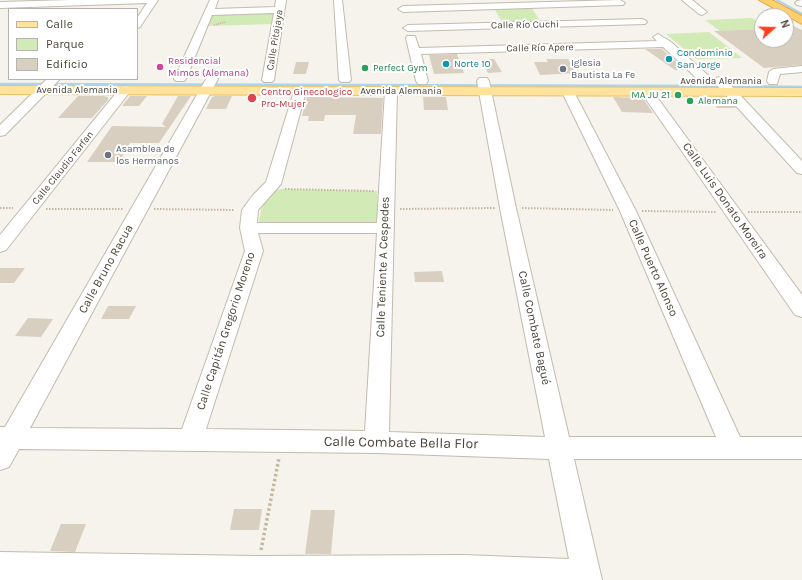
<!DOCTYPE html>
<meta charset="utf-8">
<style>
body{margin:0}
#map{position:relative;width:802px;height:580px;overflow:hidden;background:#f6f3ec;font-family:Karla,sans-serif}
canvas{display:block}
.legend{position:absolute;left:8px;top:8px;width:130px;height:72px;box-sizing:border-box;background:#fff;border:1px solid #b7b4b0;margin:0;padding:5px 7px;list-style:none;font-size:12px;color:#4b4439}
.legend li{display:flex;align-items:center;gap:8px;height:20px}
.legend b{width:20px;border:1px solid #b7b4b0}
.north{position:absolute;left:754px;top:8px;width:40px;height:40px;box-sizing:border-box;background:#fff;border:1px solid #b7b4b0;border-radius:50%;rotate:70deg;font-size:11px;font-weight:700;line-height:16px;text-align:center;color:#4b4439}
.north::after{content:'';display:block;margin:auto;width:14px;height:18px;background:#fc3f1d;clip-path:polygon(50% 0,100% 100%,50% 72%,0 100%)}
</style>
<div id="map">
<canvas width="802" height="580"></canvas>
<ul class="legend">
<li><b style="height:5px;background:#ffe39c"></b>Calle</li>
<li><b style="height:11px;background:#d2eab5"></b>Parque</li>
<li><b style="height:11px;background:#d8cfc1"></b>Edificio</li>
</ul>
<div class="north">N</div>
</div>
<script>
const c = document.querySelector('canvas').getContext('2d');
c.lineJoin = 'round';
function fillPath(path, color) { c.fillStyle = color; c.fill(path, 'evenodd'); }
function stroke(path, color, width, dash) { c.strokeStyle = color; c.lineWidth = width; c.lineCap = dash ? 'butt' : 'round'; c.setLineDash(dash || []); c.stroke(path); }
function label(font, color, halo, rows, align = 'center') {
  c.font = font + ' Karla,sans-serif'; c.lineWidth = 4; c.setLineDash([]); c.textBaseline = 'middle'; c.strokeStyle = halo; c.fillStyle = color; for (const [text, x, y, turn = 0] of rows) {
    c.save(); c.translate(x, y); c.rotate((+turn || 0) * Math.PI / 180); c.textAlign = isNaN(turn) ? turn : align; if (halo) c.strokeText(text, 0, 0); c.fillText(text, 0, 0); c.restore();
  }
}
const green = new Path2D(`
 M531 7 541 22 498 24 502 22 494 8Z
 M275 11 272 24 207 26 212 14Z
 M752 18 762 24V29L720 31 705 20Z
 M709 32 742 58 696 59 666 34Z
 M273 189 377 191V227L259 228C259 212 263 201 273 189Z`);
const streamFar1 = new Path2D(`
 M777 0 802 14`);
const stream = new Path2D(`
 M0 84 721 86
 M731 86 802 87`);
const building = new Path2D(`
 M786 23 802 30V65L764 68 714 31 762 29V40H786Z
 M645 49H662L685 70H675Z
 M457 54 464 73 434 74 429 55Z
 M481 59H494L502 72 488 73Z
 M546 59H568L577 73 540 75 534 62H548Z
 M296 62H309L306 74H293Z
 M78 96H103L108 97V100L92 118H58Z
 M130 96H147L139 106H122Z
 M178 96H191L159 143H130L119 162H87L112 126 166 127 162 124Z
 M215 96H232L226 109H206L212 97Z
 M307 97 383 98 381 134H353L356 115H325L324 121H308L309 116H302Z
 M423 97H446L448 110H424Z
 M613 97 643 98 653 113 622 112Z
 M708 97H721L728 99 736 108H717Z
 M0 268H25L14 283H0Z
 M442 271 444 282H415L414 272Z
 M108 306H136L129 319H101Z
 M28 318 53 319 41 337 15 336Z
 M234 509H262L259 530H230Z
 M311 510H335L331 554H305Z
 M61 524H86L75 552 50 551Z`);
const pathFar2 = new Path2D(`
 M214 25 226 22`);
const pathFar1 = new Path2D(`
 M285 189 374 191
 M0 208H13
 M522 208 613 210
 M46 209H123
 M154 209 235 210
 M400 209 495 208
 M642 211 717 212
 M748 212H802`);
const path = new Path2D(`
 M261 550 279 458`);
const minor = new Path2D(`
 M70 0H158L140 27 137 28V18L147 3 0 8V2Z
 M210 0H218L215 9 275 7 276 0H286L274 80 272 82H264L262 80 274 13 212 15 186 79 184 81H176L174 79Z
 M334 0H342L351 80 349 82H341L339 80Z
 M620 0 625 3 623 5 403 12 398 9 403 6Z
 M682 0H692L707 12 702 15 699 14Z
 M802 0V6L797 5 795 3 797 1Z
 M642 19 645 20 647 22 645 24 408 31 403 28 408 25Z
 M658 34 671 42 711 78 713 81 711 84H703L663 47 421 54 428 81 426 84H418L416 81 406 38 407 36H415L419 48 657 41 653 37Z
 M802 66V72L780 74 777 84H769L767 81 769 72 773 69Z
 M212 75 216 77 218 79 30 428 182 429 245 251 240 228 242 210 253 195 266 182 294 91 296 88H304L306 91 281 184 258 210 257 223H377L385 91 387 88H395L397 91 389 432 545 437 500 208 477 81 479 78H487L489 81 516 208 569 437H716L620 211 562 92 564 89H572L574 92 636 211 740 437H802V459H574L602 580H0V552L257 556 463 555 569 559 549 459 377 453 19 449 9 467 0 470V427H5L206 79 208 77ZM258 233H377L365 431 206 429 263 251Z
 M720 77 724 78 802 161V174L797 173 716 84 714 81 716 78Z
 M47 79H60L5 135 0 136V125Z
 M125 86 129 87 131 90 129 93 6 250 0 252V235L121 87Z
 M647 88 651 89 802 295V317L795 315 641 92 643 89Z`);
const major = new Path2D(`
 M0 86 802 88V96L0 94Z`);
const highway = new Path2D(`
 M759 0H772L802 16V24Z`);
const markers = [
 [669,59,4,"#0f9aa8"],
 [446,64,4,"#0f9aa8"],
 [160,67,4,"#d1479c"],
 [365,68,4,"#2e9e5b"],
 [563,69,4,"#6b7280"],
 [678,95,4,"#2e9e5b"],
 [252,98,5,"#e0444e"],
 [690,101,4,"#2e9e5b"],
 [108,155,4,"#6b7280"]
];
const farStreetnames = [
 ["Calle Río Cuchi",525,25,-1],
 ["Calle Pitajaya",275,40,-81],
 ["Calle Río Apere",540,48,-1],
 ["Avenida Alemania",721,81],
 ["Avenida Alemania",77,90],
 ["Avenida Alemania",401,91],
 ["Calle Claudio Farfan",63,168,-51]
];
const farCulturenames = [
 ["Condominio",677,53],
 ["San Jorge",677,65],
 ["Norte 10",454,64]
];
const farHotelnames = [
 ["Residencial",168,61],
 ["Mimos (Alemana)",168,73]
];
const farWorshipnames = [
 ["Iglesia",571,63],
 ["Bautista La Fe",571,75],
 ["Asamblea de",116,149],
 ["los Hermanos",116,161]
];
const farLeisurenames = [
 ["Perfect Gym",373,68],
 ["MA JU 21",670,95,"right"],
 ["Alemana",698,101]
];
const farHealthnames = [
 ["Centro Ginecologico",261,92],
 ["Pro-Mujer",261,104]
];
const streetNames = [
 ["Calle Luis Donato Moreira",725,201,55],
 ["Calle Teniente A Cespedes",383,267,-88],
 ["Calle Puerto Alonso",653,268,66],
 ["Calle Bruno Racua",106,269,-61],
 ["Calle Combate Bagué",534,328,78],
 ["Calle Capitán Gregorio Moreno",226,331,-72]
];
const nearStreetnames = [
 ["Calle Combate Bella Flor",401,443,1]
];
fillPath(green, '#d2eab5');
stroke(streamFar1, '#a9d4f2', 2);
stroke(stream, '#a9d4f2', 2.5);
fillPath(building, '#d8cfc1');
stroke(minor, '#c2bbae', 2);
stroke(major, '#e6c16a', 2);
stroke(highway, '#e0a43c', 2);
stroke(pathFar2, '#c4b79f', 1.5, [1, 1]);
stroke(pathFar1, '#c4b79f', 2, [1.5, 1.5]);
stroke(path, '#c4b79f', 3.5, [2.5, 2.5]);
fillPath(minor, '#fff');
fillPath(major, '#ffe39c');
fillPath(highway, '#ffcf6e');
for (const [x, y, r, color] of markers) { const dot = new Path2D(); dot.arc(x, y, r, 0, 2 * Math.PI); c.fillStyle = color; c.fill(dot); stroke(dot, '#fff', 1.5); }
label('10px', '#4b4439', '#fff', farStreetnames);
label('10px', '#0d838f', '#fff', farCulturenames, 'left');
label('10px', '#b23c85', '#fff', farHotelnames, 'left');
label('10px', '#5b616d', '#fff', farWorshipnames, 'left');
label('10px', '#27864d', '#fff', farLeisurenames, 'left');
label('10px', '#be3a42', '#fff', farHealthnames, 'left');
label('12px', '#4b4439', '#fff', streetNames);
label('14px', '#4b4439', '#fff', nearStreetnames);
</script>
